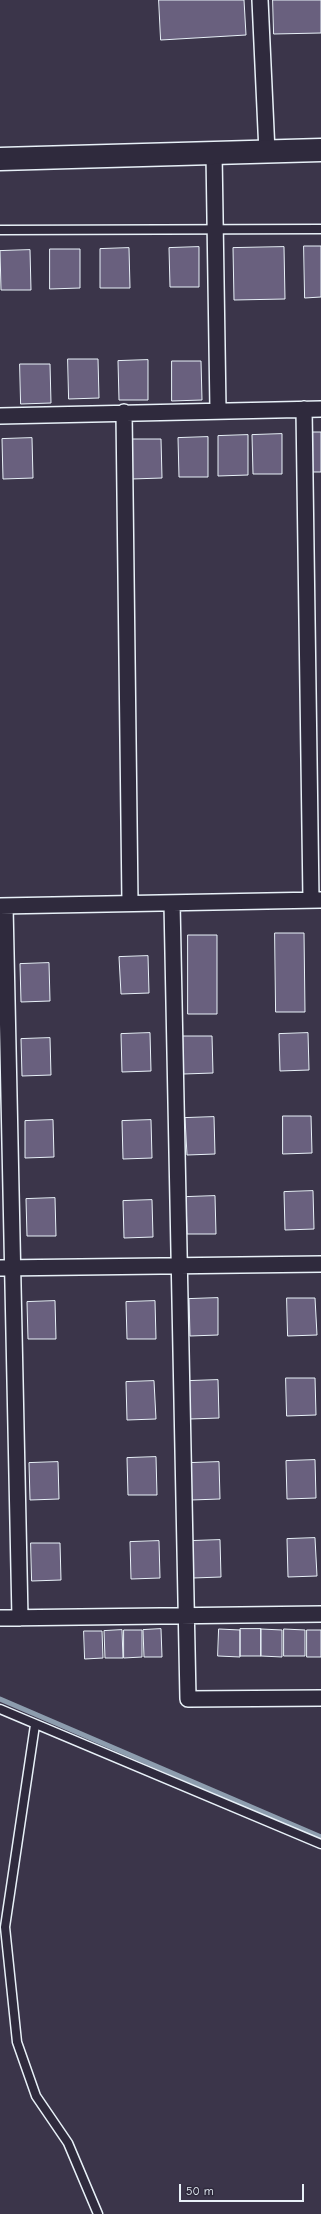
<!DOCTYPE html>
<style>
body{margin:0}
#map{position:relative;width:321px;height:2214px;overflow:hidden;background:#3b354a;font-family:"Comic Neue",sans-serif}
canvas{display:block}
.scale{position:absolute;left:179px;top:2184px;width:125px;height:18px;box-sizing:border-box;border:2px solid #e8f1f8;border-top:0;padding-left:5px;font-size:12px;line-height:14px;white-space:nowrap;color:#e8f1f8;-webkit-text-stroke:3px #2f2a3d;paint-order:stroke}
</style>
<div id="map">
<canvas width="321" height="2214"></canvas>
<div class="scale">50 m</div>
</div>
<script>
const c = document.querySelector('canvas').getContext('2d');
c.lineJoin = 'round';
function stroke(path, color, width, dash) { c.strokeStyle = color; c.lineWidth = width; c.lineCap = dash ? 'butt' : 'round'; c.setLineDash(dash || []); c.stroke(path); }
function fillPath(path, color) { c.fillStyle = color; c.fill(path, 'evenodd'); }
const stream = new Path2D(`
 M0 1699 321 1837`);
const building = new Path2D(`
 M159 0H244L246 35 161 40Z
 M273 0H321V33L274 34Z
 M304 246H321V297L305 298Z
 M199 247V287H170L169 248Z
 M284 247 285 299 234 300 233 248Z
 M129 248 130 288H100V249Z
 M50 249H80V288L50 289Z
 M30 250 31 290H1L0 251Z
 M68 359H98L99 398 69 399Z
 M148 360V400H119L118 361Z
 M172 361H201L202 400 172 401Z
 M20 364H50L51 403 21 404Z
 M313 432H321V472H313Z
 M282 434V474H253L252 435Z
 M248 435V475L218 476V436Z
 M208 437V477H179L178 438Z
 M32 438 33 478 3 479 2 439Z
 M131 439H161L162 478 132 479Z
 M275 933H304L305 1012H276Z
 M188 935H217V1014H188Z
 M148 956 149 993 121 994 119 957Z
 M49 963 50 1001 21 1002 20 964Z
 M150 1033 151 1071 122 1072 121 1034Z
 M308 1033 309 1070 280 1071 279 1034Z
 M183 1036H212L213 1073 184 1074Z
 M50 1038 51 1075 22 1076 21 1039Z
 M283 1116H311L312 1153 283 1154Z
 M214 1117 215 1154 187 1155 185 1118Z
 M53 1120 54 1157 25 1158V1121Z
 M151 1120 152 1158 123 1159 122 1121Z
 M313 1191 314 1229 285 1230 284 1192Z
 M215 1196 216 1234H187L186 1197Z
 M55 1198 56 1236H27L26 1199Z
 M152 1200 153 1237 124 1238 123 1201Z
 M218 1298V1335L190 1336 189 1299Z
 M287 1298H315L317 1335 288 1336Z
 M55 1301 56 1339H28L27 1302Z
 M155 1301 156 1339H127L126 1302Z
 M286 1378H315L316 1415 287 1416Z
 M218 1380 219 1418 190 1419 189 1381Z
 M154 1381 156 1419 127 1420 126 1382Z
 M156 1457 157 1495H128L127 1458Z
 M315 1460 316 1498 287 1499 286 1461Z
 M58 1462 59 1499 30 1500 29 1463Z
 M219 1462 220 1499 191 1500 190 1463Z
 M315 1538 317 1576 288 1577 287 1539Z
 M220 1540 221 1577 193 1578 191 1541Z
 M159 1541 160 1578 131 1579 130 1542Z
 M31 1543H60L61 1580 32 1581Z
 M161 1629 162 1657H144L143 1630Z
 M219 1629 240 1630V1657L218 1656Z
 M261 1629 282 1630V1657L261 1656Z
 M261 1629V1656H240V1629Z
 M284 1629 305 1630V1656H284Z
 M122 1630 123 1658H105L104 1631Z
 M124 1630H142V1657L124 1658Z
 M307 1630H321V1657H307Z
 M84 1631H102L103 1658 85 1659Z`);
const service = new Path2D(`
 M0 230 321 229
 M0 1709 321 1844
 M35 1725 5 1927 17 2042 36 2096 68 2143 98 2214`);
const minor = new Path2D(`
 M260 0 267 152
 M214 153 218 410
 M304 409 311 900
 M124 412 130 903
 M0 416 321 409
 M172 903 188 1699 321 1698
 M0 906 320 900
 M5 906 20 1618
 M0 1268 321 1264
 M0 1618 321 1614`);
const secondary = new Path2D(`
 M0 159 321 150`);
stroke(stream, '#8d9dae', 5);
fillPath(building, '#69607e');
stroke(building, '#e8f1f8', 1);
stroke(service, '#e8f1f8', 11);
stroke(minor, '#e8f1f8', 18);
stroke(secondary, '#e8f1f8', 25);
stroke(service, '#2f2a3d', 8);
stroke(minor, '#2f2a3d', 15);
stroke(secondary, '#2f2a3d', 22);
</script>
